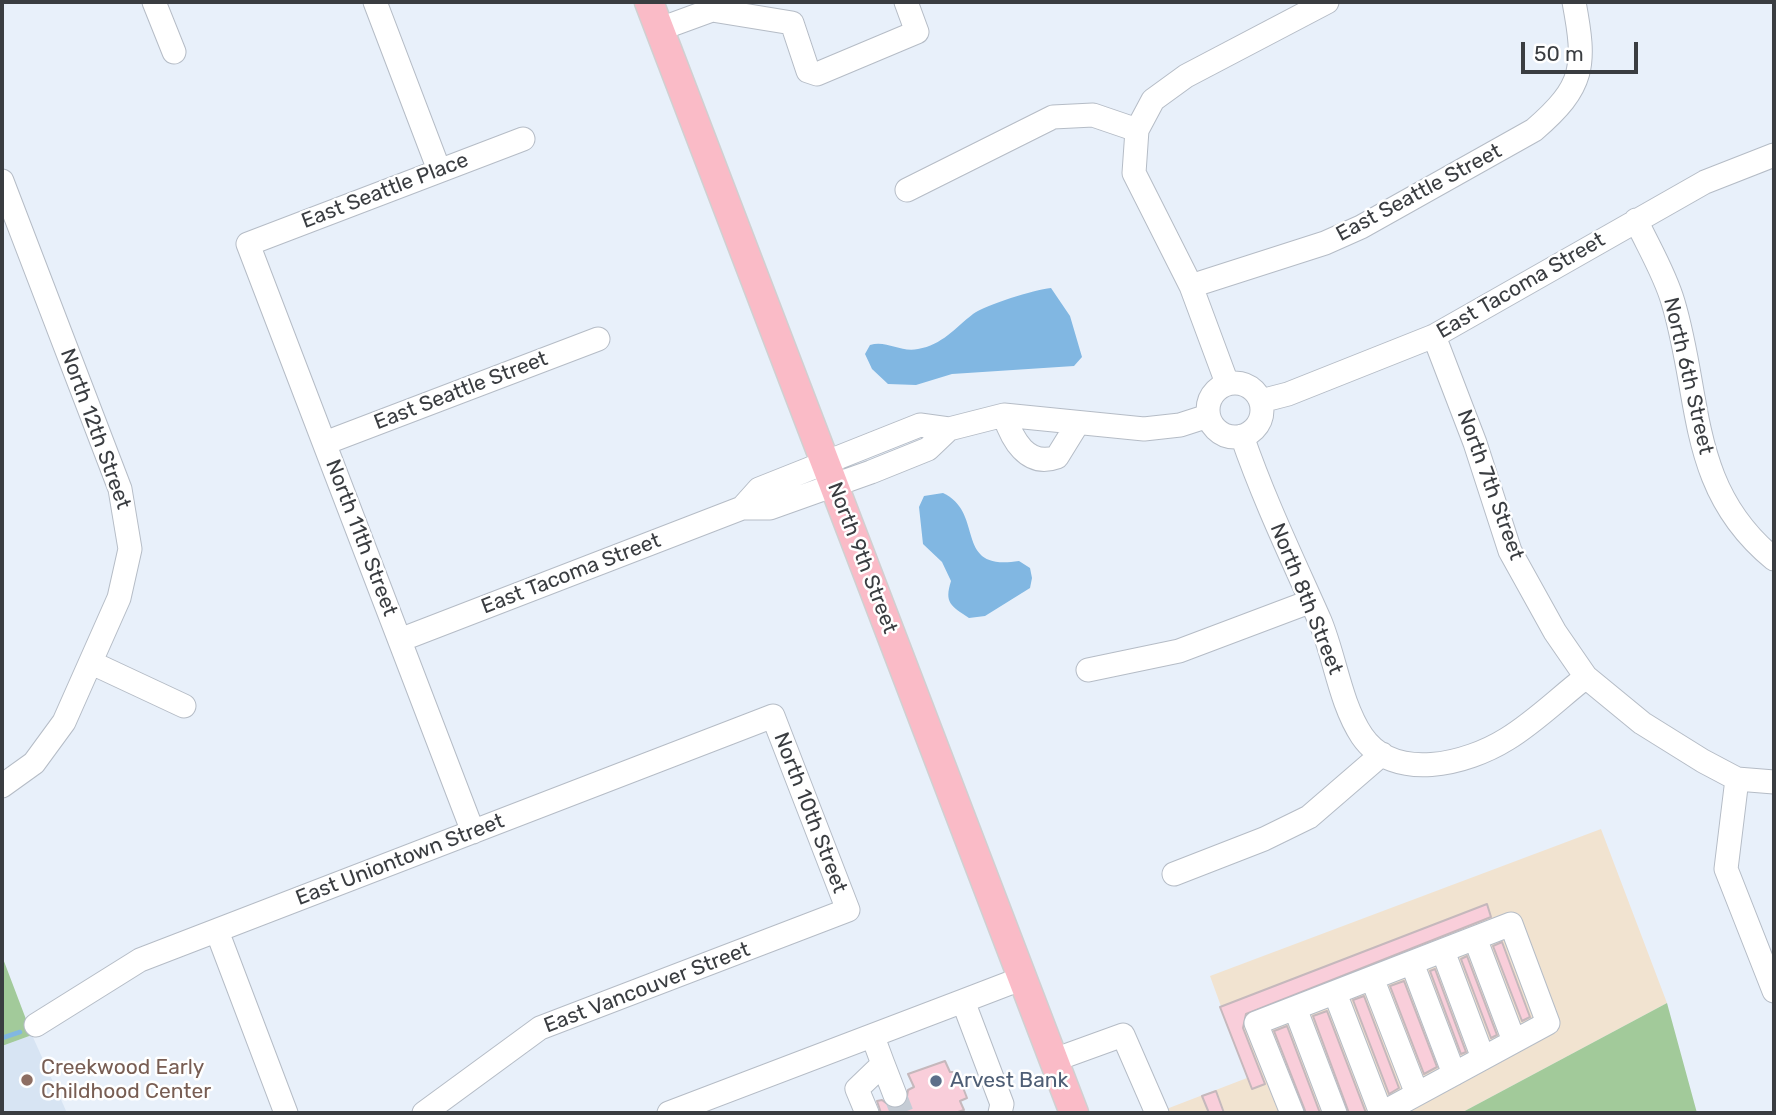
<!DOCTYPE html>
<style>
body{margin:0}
#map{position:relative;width:1776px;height:1115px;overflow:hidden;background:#e8f0fa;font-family:Rubik,sans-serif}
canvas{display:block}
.frame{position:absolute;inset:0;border:4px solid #3a3d41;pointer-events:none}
.scale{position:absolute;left:1521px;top:42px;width:117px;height:32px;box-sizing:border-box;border:4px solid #3a3d41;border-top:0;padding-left:9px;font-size:21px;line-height:24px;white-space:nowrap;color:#3a3d41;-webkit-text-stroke:5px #fff;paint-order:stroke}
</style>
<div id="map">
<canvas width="1776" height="1115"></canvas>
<div class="frame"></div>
<div class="scale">50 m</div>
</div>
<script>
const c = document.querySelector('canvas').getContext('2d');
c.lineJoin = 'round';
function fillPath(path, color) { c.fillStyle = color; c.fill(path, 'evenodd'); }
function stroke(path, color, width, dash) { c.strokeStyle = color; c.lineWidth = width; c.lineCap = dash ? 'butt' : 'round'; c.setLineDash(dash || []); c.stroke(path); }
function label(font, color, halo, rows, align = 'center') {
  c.font = font + ' Rubik,sans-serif'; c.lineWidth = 5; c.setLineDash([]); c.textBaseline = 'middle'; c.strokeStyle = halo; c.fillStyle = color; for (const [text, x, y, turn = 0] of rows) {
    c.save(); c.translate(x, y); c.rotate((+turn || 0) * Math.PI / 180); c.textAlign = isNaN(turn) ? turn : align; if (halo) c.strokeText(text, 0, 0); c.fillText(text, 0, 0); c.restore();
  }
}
const industrial = new Path2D(`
 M1601 829 1667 1003 1461 1113H1156L1247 1078 1210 976Z`);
const built = new Path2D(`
 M32 1035 67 1113H2V1046Z`);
const green = new Path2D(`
 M2 956 32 1035 2 1046Z
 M1667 1003 1697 1113H1461Z`);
const water = new Path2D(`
 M1051 288 1070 316 1082 357 1074 366 952 374 916 385 888 384 872 369 865 354 870 345C887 340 901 353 918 349 942 345 955 328 973 314 988 304 1033 290 1051 288Z
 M943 493C986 513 952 572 1019 561L1030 568 1032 578 1030 588 985 616 969 618C951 606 944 603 951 581L942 562 923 544 919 507 924 496Z`);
const stream = new Path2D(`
 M2 1038 20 1032`);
const building = new Path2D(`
 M1487 904 1491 917 1246 1014 1243 1028 1265 1084 1252 1089 1220 1007Z
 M1502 942 1530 1017 1522 1021 1493 946Z
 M1467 956 1497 1035 1491 1038 1461 959Z
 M1435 969 1466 1052 1461 1054 1430 971Z
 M1404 981 1437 1067 1424 1074 1390 986Z
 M1364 996 1399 1088 1389 1094 1353 1000Z
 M1327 1011 1366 1113H1349L1313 1016Z
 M1287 1026 1320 1113H1306L1274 1031Z
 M945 1061 950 1072H957L967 1098 960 1101 964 1110 955 1113H881L877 1101 882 1100 894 1109 906 1103 908 1090 914 1087 908 1074Z
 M1216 1091 1224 1113H1209L1202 1096Z`);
const minorTunnel = new Path2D(`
 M895 1095 902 1113`);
const minor = new Path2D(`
 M154 2 174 52
 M375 2 439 170
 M660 29 712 10 792 23 808 71 817 74 917 32 906 2
 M2 181 120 489 130 549 119 598 64 722 34 763 2 786
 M907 190 1053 117 1093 115 1137 130
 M1636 220C1648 246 1665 274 1673 302 1702 398 1687 488 1774 559
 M1191 286 1325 243 1361 227 1534 130C1585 86 1586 66 1574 2
 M1434 336 1475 443 1510 551 1555 632 1586 677 1642 723 1703 761 1737 779 1774 782
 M1208 410a27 27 0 1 1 54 0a27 27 0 1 1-54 0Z
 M1227 383 1191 286 1134 173 1137 130 1153 100 1186 76 1327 2
 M1261 401 1288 394 1434 336 1705 182 1774 155
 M1004 415C1012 439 1027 468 1057 457L1078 423
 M1242 436C1264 500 1293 560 1320 621 1335 657 1340 703 1362 736 1394 783 1467 764 1507 739 1535 722 1560 697 1586 677
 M325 443 598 339
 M742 508 759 489 920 425 949 429 1004 415 1144 429 1180 425 1208 416
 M400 640 742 508H770L871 472 928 449 949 429
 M92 663 184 706
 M1088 670 1179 651 1309 602
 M1737 779 1726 869 1774 991
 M473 832 248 244 523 139
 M1174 874 1264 839 1309 817 1382 754
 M217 931 286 1113
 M1475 938 1514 1041
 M1443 951 1483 1058
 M1412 963 1454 1074
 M1372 978 1417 1094
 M1335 993 1381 1113
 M1295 1008 1335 1113
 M36 1025 140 960 773 716 848 910 540 1028 424 1113
 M1054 1060 1123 1035 1157 1113
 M883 1064 895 1095
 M669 1113 963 1001
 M867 1113 857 1089 883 1064 873 1037
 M1000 1113 1002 1104 963 1001 1023 978
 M1292 1113 1256 1023 1511 924 1548 1023 1382 1113`);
const major = new Path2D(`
 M649 2 1074 1113`);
const markers = [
 [27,1080,7,"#8d6e63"],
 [936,1081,7,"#5c6f8a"]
];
const streetNames = [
 ["East Seattle Place",385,191,-21],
 ["East Seattle Street",1419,193,-28],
 ["East Tacoma Street",1521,286,-30],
 ["North 6th Street",1688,376,77],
 ["East Seattle Street",461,391,-21],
 ["North 12th Street",95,429,70],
 ["North 7th Street",1490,485,70],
 ["North 11th Street",361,538,69],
 ["North 9th Street",862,558,69],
 ["East Tacoma Street",571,574,-21],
 ["North 8th Street",1306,599,68],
 ["North 10th Street",810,813,69],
 ["East Uniontown Street",400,860,-21],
 ["East Vancouver Street",647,988,-21]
];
const educationNames = [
 ["Creekwood Early",41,1068],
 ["Childhood Center",41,1092]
];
const serviceNames = [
 ["Arvest Bank",950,1081]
];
fillPath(industrial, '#f1e3d0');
fillPath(built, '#d7e4f3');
fillPath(green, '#a2ca9a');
fillPath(water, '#81b7e2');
stroke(stream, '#81b7e2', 4.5);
fillPath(building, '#f9ceda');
stroke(building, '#c5b8bc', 2);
stroke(minorTunnel, '#c5ccd5', 23, [23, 11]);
stroke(minor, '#b5bcc6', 25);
stroke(major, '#d0d0d1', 31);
stroke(minor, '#fff', 23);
stroke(major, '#fabbc7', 28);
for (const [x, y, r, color] of markers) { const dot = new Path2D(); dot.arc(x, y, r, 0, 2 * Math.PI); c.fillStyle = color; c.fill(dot); stroke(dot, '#fff', 2.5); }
label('21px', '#3a3d41', '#fff', streetNames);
label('21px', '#785e54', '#fff', educationNames, 'left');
label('21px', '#4e5e75', '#fff', serviceNames, 'left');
</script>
